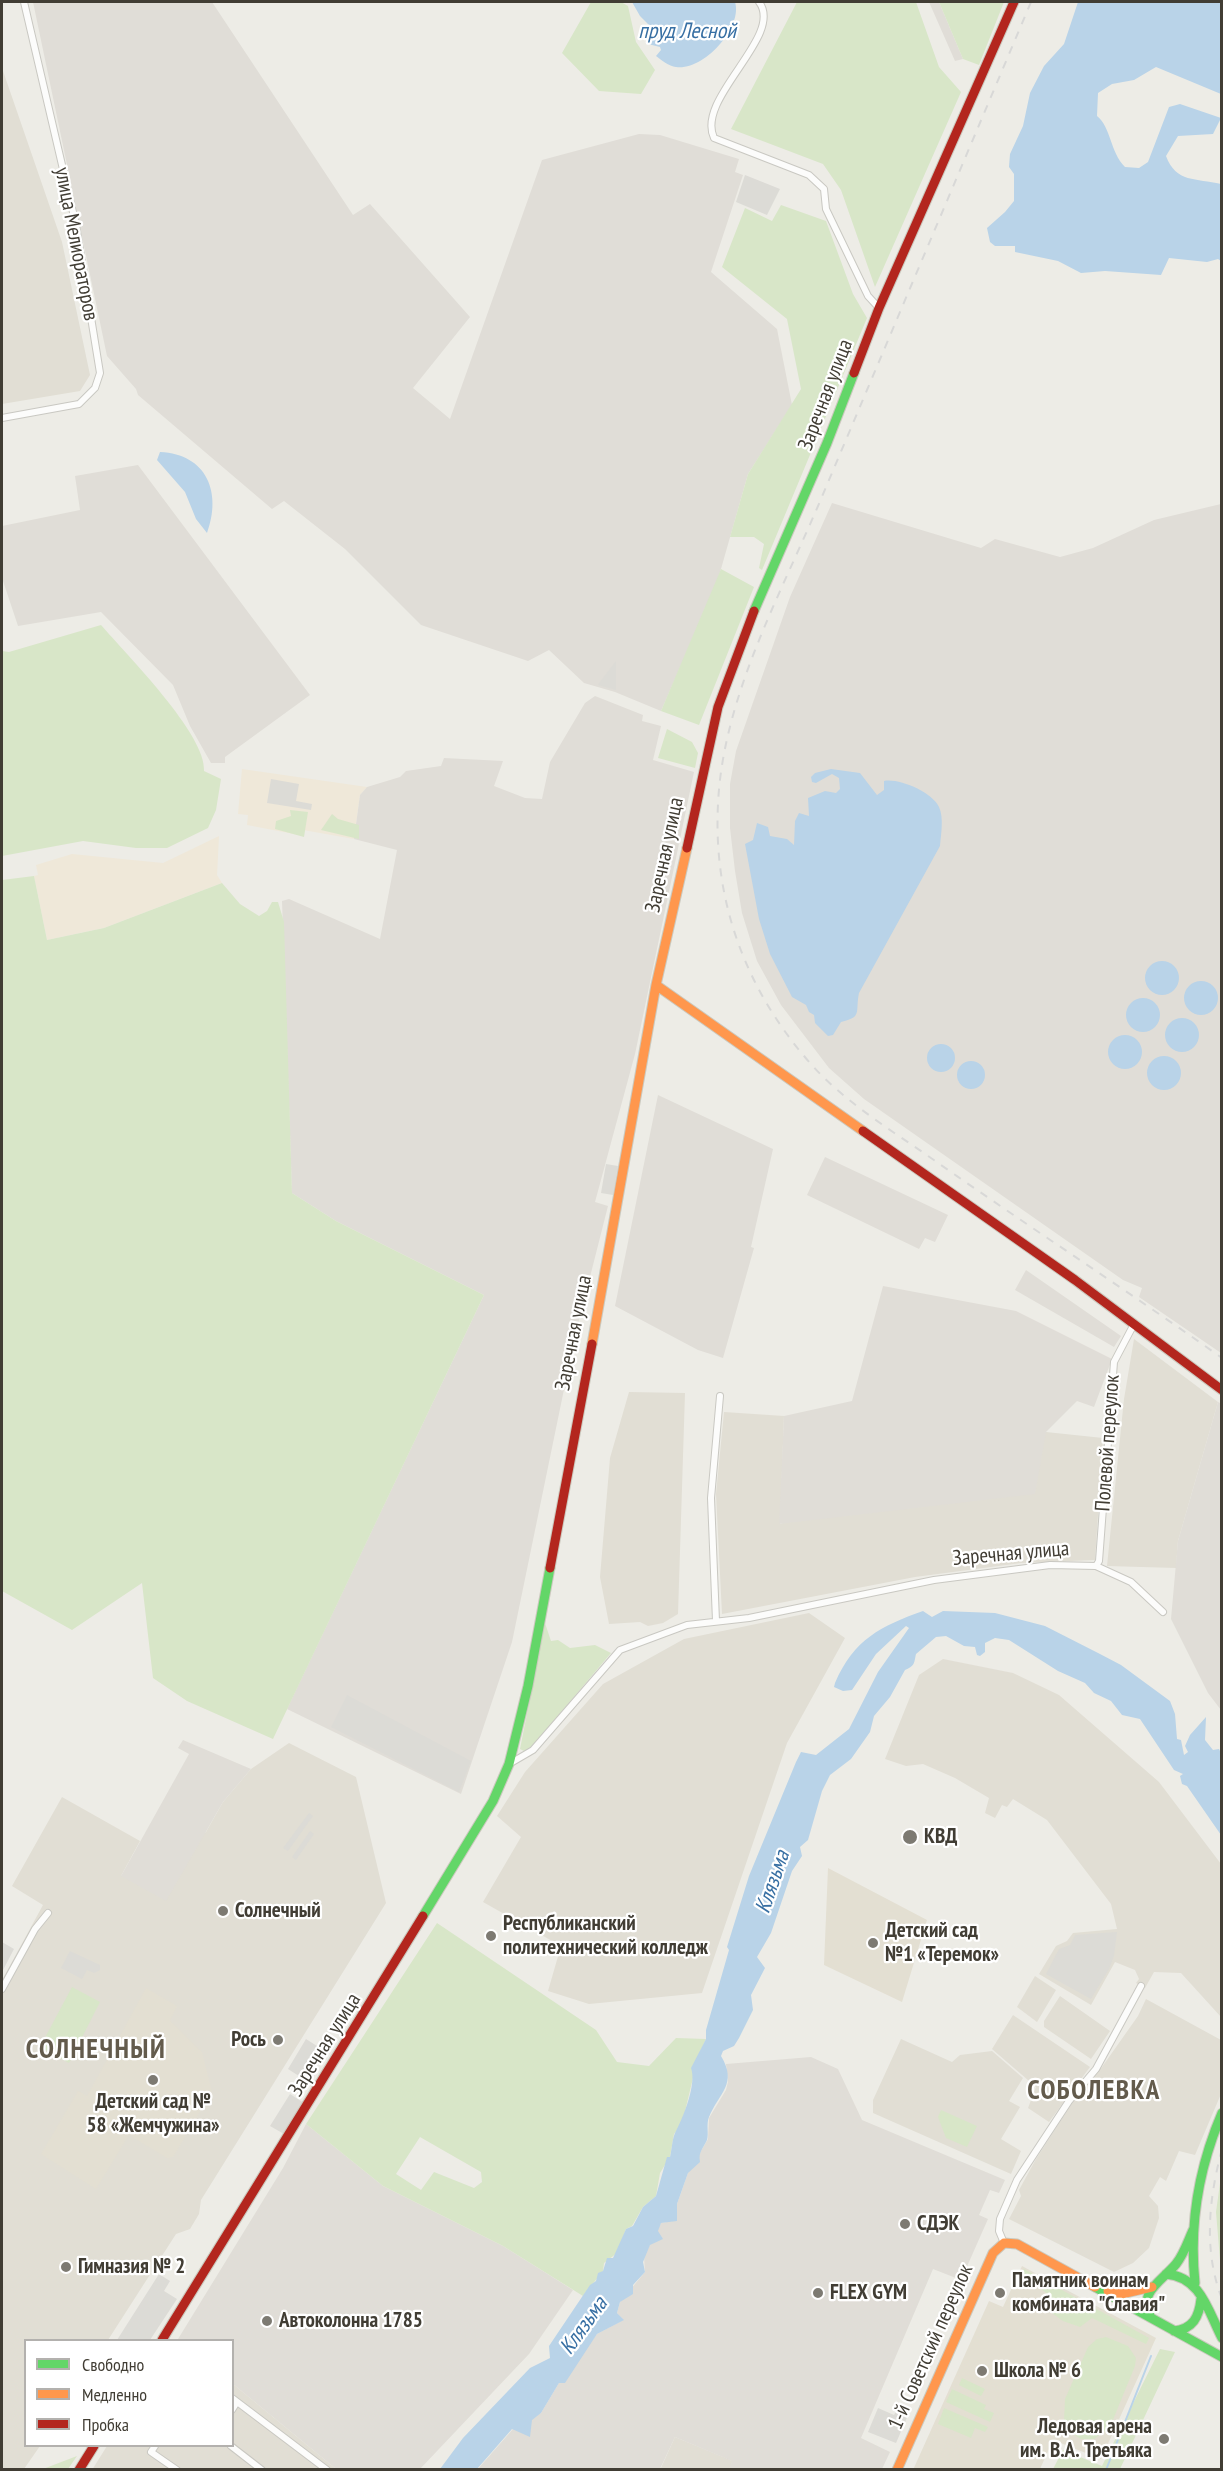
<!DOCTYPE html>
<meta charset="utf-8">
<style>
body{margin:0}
#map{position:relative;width:1223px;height:2471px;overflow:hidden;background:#edece6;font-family:"PT Sans Narrow",sans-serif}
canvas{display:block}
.frame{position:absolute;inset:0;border:3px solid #413d34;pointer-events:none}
.legend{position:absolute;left:24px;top:2339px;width:210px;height:108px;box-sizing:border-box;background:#fff;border:2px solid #b3b1ae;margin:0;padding:8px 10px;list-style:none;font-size:18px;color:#413d34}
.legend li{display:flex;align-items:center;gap:12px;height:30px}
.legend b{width:30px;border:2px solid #b3b1ae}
</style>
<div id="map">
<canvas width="1223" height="2471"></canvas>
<div class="frame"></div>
<ul class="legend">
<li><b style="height:8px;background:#63d668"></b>Свободно</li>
<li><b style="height:8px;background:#ff974d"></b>Медленно</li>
<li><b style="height:8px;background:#b3261e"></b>Пробка</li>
</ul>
</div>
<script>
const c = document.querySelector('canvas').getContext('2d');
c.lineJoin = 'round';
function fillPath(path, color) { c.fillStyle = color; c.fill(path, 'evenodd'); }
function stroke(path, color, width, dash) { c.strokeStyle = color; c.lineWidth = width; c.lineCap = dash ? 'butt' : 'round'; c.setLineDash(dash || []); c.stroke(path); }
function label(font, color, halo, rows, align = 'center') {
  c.font = font + ' "PT Sans Narrow",sans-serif'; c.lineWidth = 4.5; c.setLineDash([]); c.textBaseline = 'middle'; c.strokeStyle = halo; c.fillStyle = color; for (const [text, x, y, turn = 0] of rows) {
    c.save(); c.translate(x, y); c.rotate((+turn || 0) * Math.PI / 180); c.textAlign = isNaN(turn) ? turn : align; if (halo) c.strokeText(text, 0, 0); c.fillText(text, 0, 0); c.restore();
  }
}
const residential = new Path2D(`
 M2 68 62 242 90 375 80 391 2 404Z
 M1134 1339 1218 1402 1178 1541 1176 1568 1107 1566 1124 1399Z
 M629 1392 685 1393 678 1614 663 1623 648 1626 640 1622 609 1624 600 1577 610 1458Z
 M724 1412 784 1416 780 1524 1046 1432 1103 1438 1095 1560 1021 1563 915 1577 722 1614 716 1494Z
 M809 1613 845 1638 787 1743 702 1993 589 2004 548 1991 561 1946 483 1902 521 1837 497 1816 525 1772 603 1684 684 1639Z
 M943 1659 1013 1673 1059 1695 1159 1782 1221 1864V2017L1181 1973 1154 1972 1145 1988 1136 1983 1139 1979 1135 1970 1115 1962 1091 2005 1039 1974 1056 1946 1067 1941 1073 1933 1117 1929 1111 1904 1047 1820 1013 1799 1007 1807 1002 1805 995 1818 985 1813 989 1798 955 1778 923 1764 906 1766 885 1759 919 1675Z
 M289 1743 356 1777 386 1903 201 2200 199 2214 190 2229 176 2234 108 2340H26V2446H40L24 2469 2 2470V1980L43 1905 12 1886 62 1797 140 1841 121 1876 206 1832 223 1802 251 1769Z
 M1035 1976 1056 1990 1037 2022 1017 2007Z
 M1060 1996 1110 2031 1091 2059 1044 2027V2021Z
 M1146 1999 1221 2040V2094L1195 2155 1179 2151 1166 2181 1160 2177 1149 2196 1158 2206 1159 2218 1149 2248 1133 2263 1114 2272 1009 2219 1021 2196 1019 2190 1036 2159 1076 2097 1102 2067 1138 2016Z
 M1013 2015 1090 2067 1049 2122 1028 2108 1036 2087 992 2049Z
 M901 2039 952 2062 960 2055 992 2051 1023 2078 1009 2101 1020 2107 1001 2139 1021 2151 1011 2174 873 2113V2100Z
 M233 2384 336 2469 92 2470 107 2446H232Z
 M675 2437 733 2461 729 2469 660 2470Z`);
const commercial = new Path2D(`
 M242 769 367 787 360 795 354 839 303 830 299 835 247 825 248 815 238 814Z
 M219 836 217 875 222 883 104 928 47 940 34 876 38 875 36 865 72 854 163 863Z`);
const industrial = new Path2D(`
 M33 2H212L353 215 370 204 470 317 413 388 450 419 542 160 639 134 660 135 739 159 735 172 743 175 711 272 777 329 792 405 748 474 717 583 661 711 615 692 584 683 549 650 528 661 421 625 345 549 284 501 272 509 138 395 136 389 107 356Z
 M929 2H939L963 59 955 61Z
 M138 465 310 695 225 757V763H211L190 726 173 685 101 612 18 626 2 578V526L80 510 75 476Z
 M832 503 981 548 995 539 1060 557 1093 548 1154 520 1221 504V1353L1139 1297 1142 1288 1123 1280 864 1099 829 1068 781 1005 757 961 742 913 735 871 730 828V784L736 751 790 597Z
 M595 696 643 715 642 721 661 726 653 760 694 772 635 1054 595 1202 608 1206 575 1336 512 1642 461 1794 287 1709 484 1295 336 1221 292 1193 282 901 289 899 380 939 397 850 354 839 360 795 367 787 400 777 406 771 441 766 444 758 503 761 494 786 525 798 542 799 550 762 585 703Z
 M658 1095 773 1149 751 1247 754 1248 723 1358 698 1350 615 1306Z
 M825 1157 948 1215 935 1242 925 1238 919 1249 807 1195Z
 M1026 1270 1121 1336 1114 1347 1015 1290Z
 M883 1286 1016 1311 1112 1359 1094 1407 1077 1401 1046 1432 1035 1494 779 1524 784 1416 852 1401Z
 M1218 1402 1222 1404 1221 1710 1208 1693 1171 1619 1178 1541Z
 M183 1740 251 1769 223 1802 166 1901 121 1876 189 1754 178 1748Z
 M811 2057 838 2069 862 2120 1005 2180 999 2193 990 2190 979 2215 988 2219 961 2280 933 2269 861 2438 890 2452 882 2469H729L732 2461 675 2437 660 2469 477 2470 513 2429 541 2413 559 2383 597 2334 623 2320 617 2313 620 2302 645 2272 644 2256 661 2223 677 2220V2204L688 2173 708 2139 709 2118 726 2090 728 2082 726 2064Z
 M306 2124 383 2186 503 2246 573 2290 529 2354 420 2469H336L233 2384 232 2340 178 2339 283 2168Z`);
const education = new Path2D(`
 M828 1868 927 1920 902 2002 824 1965Z
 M146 1988 177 2006 170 2021 202 2052 212 2092 173 2157 167 2158 129 2135 96 2189 41 2154 78 2091 87 2096Z
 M1022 2266 1156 2338 1101 2459 1053 2440 1040 2469 913 2470 989 2301 1003 2307Z`);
const green = new Path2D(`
 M591 2H621L628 6 636 42 655 70 641 94 599 91 562 53Z
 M797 2H916L939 67 961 92 875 287 841 190 823 164 731 129Z
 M939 2H1004L979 65 963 59Z
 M781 205 826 221 853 294 867 318 762 570 759 568 764 544 754 537H730L748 474 801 389 787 319 722 267 745 208 772 221Z
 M721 569 754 587 699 725 661 711Z
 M101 625C126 654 207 735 204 771L221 779 216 810 208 828 167 848H136L83 841 2 856V651L9 652Z
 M667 729 692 742 698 753 695 768 658 758Z
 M290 810 308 812 304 837 275 829 276 821 291 816Z
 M332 814 338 819 359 825V839L321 830Z
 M34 876 47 940 104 928 222 883 240 904 259 916 267 911 272 902H278L284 922 292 1193 336 1221 484 1295 273 1739 187 1701 153 1678 142 1583 72 1630 2 1591V880Z
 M545 1623 551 1641 558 1640 570 1648 595 1645 611 1653 531 1748 524 1751 520 1749Z
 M437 1923 596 2030 617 2062 649 2066 676 2038 706 2039 698 2057 682 2124 674 2134 670 2157 660 2173 656 2196 643 2207 632 2226 626 2229 617 2253 604 2263 603 2271 583 2296 503 2246 383 2186 306 2124ZM420 2137 481 2172 482 2182 474 2188 434 2172 421 2190 396 2174Z
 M72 1987 100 2002 69 2063 40 2047Z
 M941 2110 977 2126 967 2147 946 2138 938 2117Z
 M1221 2176 1222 2272H1221L1216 2212Z
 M1024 2269 1149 2338 1146 2344 1092 2318 1080 2327 1063 2321 1049 2311 1050 2296 1022 2274Z
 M1106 2337 1128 2346 1136 2358 1135 2366 1110 2427 1094 2439H1081L1068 2431 1064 2422 1065 2399 1088 2347 1097 2339Z
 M1160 2349 1175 2352 1120 2469H1053L1063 2450 1102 2466Z
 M962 2378 985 2389 981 2396 959 2385Z
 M952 2389 986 2405 984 2409 994 2413 990 2422 946 2402Z
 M944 2408 988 2427 985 2432 975 2428 971 2438 938 2424Z
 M77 2456 68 2469H43Z`);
const parking = new Path2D(`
 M745 175 780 189 767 215 736 202Z
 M616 661V690L598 685 600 682Z
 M271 779 299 784 296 801 312 804 311 810 267 803Z
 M606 1164 618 1166 613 1195 601 1193Z
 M347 1695 471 1761 459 1792 331 1727Z
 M309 1813 313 1816 288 1851 283 1848Z
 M310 1831 314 1834 296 1860 292 1857Z
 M1117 1932 1114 1956 1109 1969 1091 1999 1046 1974 1059 1949 1070 1945 1075 1935Z
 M2 1942 14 1949 2 1972Z
 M70 1951 100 1965V1970L94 1973 87 1970 82 1979 61 1968Z
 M306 2039 320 2048 302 2078 288 2069Z
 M290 2094 304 2103 284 2134 270 2126Z
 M159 2274 170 2281 164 2291 177 2299 150 2340H117Z
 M878 2408 894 2415 898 2408 909 2413 896 2443 868 2432Z`);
const water = new Path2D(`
 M632 2H735C743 27 704 71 676 67 669 66 661 60 656 56L661 50 660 47 648 44 645 35 652 28 640 16Z
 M1078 2H1221V94L1156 67 1134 80 1112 84 1098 93 1097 116C1111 127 1110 152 1125 167L1139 168 1148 162 1169 107 1180 104 1221 118 1213 134 1178 136 1166 156C1176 183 1196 178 1221 184V261L1218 259 1207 262 1169 258 1161 275 1105 271 1081 273 1058 261 1015 252V246H995L990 242 987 228 1005 212 1014 201V174L1009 167 1010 154 1023 126 1030 93 1044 66 1064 44Z
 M160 452C207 454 222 493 207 533L196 519 185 492 157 460Z
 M831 769 860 773 877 795 884 790V781C899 778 932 792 939 807 944 818 941 834 940 846L859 993C855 1012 863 1017 841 1022L833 1035 828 1036 815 1023 814 1015 809 1012 806 1005 792 997 770 954 759 919 745 844 753 840 757 823 768 827 770 836 787 839 794 845 795 821 799 813 809 816 808 798 825 791 836 793 840 789 839 778 832 774 816 783 812 782 811 777 815 773Z
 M1145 978a17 17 0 1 1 34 0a17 17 0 1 1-34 0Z
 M1184 998a17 17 0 1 1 34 0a17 17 0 1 1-34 0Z
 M1126 1015a17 17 0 1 1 34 0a17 17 0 1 1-34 0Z
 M1165 1035a17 17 0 1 1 34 0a17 17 0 1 1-34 0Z
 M1108 1052a17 17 0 1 1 34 0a17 17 0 1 1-34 0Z
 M927 1058a14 14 0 1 1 28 0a14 14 0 1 1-28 0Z
 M1147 1073a17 17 0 1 1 34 0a17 17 0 1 1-34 0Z
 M957 1075a14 14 0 1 1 28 0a14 14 0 1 1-28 0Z
 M923 1611 932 1617 943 1611 995 1613 1045 1626 1100 1654 1121 1665 1170 1701 1175 1714 1177 1739 1181 1740 1184 1755 1188 1752 1185 1746 1190 1735 1206 1717 1205 1740 1213 1750 1219 1749 1221 1753V1835L1187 1786 1182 1784 1180 1776 1183 1774 1174 1770 1140 1719 1122 1715 1111 1701 1094 1693 1085 1683 1058 1671 1009 1640 995 1638 985 1643V1652L980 1656 977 1655 975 1647 964 1646 946 1636 936 1637 916 1654C914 1663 915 1666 905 1670L890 1697 874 1716 870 1732 851 1759 830 1775 822 1791 808 1840 800 1847 802 1856 792 1871 771 1933 757 1957 765 1968 751 1995 753 2010 739 2038 734 2046 723 2051 721 2056C738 2084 719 2093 709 2117 706 2124 709 2134 707 2140 703 2149 698 2152 700 2162L688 2173 677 2204V2221L661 2223 658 2231 663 2239 650 2245 643 2262 645 2272 633 2285V2294L620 2302 617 2313 624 2320 597 2334 565 2383H559L541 2413 532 2420 530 2437 512 2429 477 2469H440L463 2438 530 2368 550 2358 549 2346 590 2285 596 2281 598 2273 603 2271 607 2258H613L626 2229 633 2226 643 2207 656 2196 667 2157H670C672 2149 672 2140 675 2133 683 2118 697 2084 691 2068L706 2039V2030L729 1950 727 1947 749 1876 796 1762 801 1752 816 1755 849 1729 878 1672 909 1628 906 1626 876 1654 852 1690 843 1691 834 1687 835 1683C854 1639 881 1626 923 1611Z`);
const stream = new Path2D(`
 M1106 2470 1151 2356`);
const street = new Path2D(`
 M759 2C785 36 695 98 714 138L809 175 824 189 826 209 868 296 879 308
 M2 418 79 404 95 388 100 373 76 225 24 2
 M1096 1566 1099 1561 1114 1362 1134 1324
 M716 1621 711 1498 720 1396
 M509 1764 533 1750 620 1650 687 1625 749 1618 934 1580 1050 1565 1096 1566 1131 1582 1163 1612
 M2 1989 35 1929 48 1913
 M1004 2243 999 2231 1000 2219 1017 2180 1069 2101 1096 2069 1141 1986
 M232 2398 327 2470
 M232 2410 237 2402
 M155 2446 151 2452 177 2470
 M231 2446 262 2470`);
const fast = new Path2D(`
 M754 611 827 443 854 373
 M423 1916 493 1801 509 1764 528 1686 550 1568
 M1166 2274C1201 2277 1208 2311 1222 2338
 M1195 2283C1189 2225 1199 2167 1222 2113
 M1095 2287 1222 2357
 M1151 2318C1137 2292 1161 2282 1176 2264 1184 2254 1188 2241 1193 2230
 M1174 2331C1193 2329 1199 2317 1201 2299`);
const slow = new Path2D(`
 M656 985 863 1131
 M592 1344 656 985 687 848
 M1108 2291 1121 2294 1152 2287
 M897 2470 993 2253 1004 2243 1017 2244 1095 2287`);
const jam = new Path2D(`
 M854 373 879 308 1014 2
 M687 848 718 707 754 611
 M863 1131 1075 1280 1222 1390
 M550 1568 592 1344
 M162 2340 423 1916
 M79 2470 94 2446`);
const rail = new Path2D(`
 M1031 2C961 168 891 333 821 499 780 596 723 697 718 804 713 902 746 990 810 1063 846 1104 896 1133 941 1165 1034 1230 1129 1292 1222 1358
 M1222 2149C1209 2198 1203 2250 1222 2299`);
const markers = [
 [910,1837,8,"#7d7a72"],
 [223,1911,6,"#7d7a72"],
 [491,1936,6,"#7d7a72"],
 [873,1943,6,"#7d7a72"],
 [278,2040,6,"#7d7a72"],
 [153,2080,6,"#7d7a72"],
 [905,2224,6,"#7d7a72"],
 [66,2267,6,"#7d7a72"],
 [818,2293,6,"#7d7a72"],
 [1000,2293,6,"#7d7a72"],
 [267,2321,6,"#7d7a72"],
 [982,2371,6,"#7d7a72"],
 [1164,2439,6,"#7d7a72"]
];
const streetNames = [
 ["улица Мелиораторов",76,244,79],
 ["Заречная улица",826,395,-69],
 ["Заречная улица",665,855,-78],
 ["Заречная улица",574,1333,-79],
 ["Полевой переулок",1108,1443,-86],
 ["Заречная улица",1011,1554,-5],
 ["Заречная улица",325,2045,-58],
 ["1-й Советский переулок",931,2347,-66]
];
const poiNames = [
 ["КВД",924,1837],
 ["Солнечный",235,1911],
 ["Республиканский",503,1924],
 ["политехнический колледж",503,1948],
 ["Детский сад",885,1931],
 ["№1 «Теремок»",885,1955],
 ["Рось",266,2040,"right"],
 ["Детский сад №",153,2102,"center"],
 ["58 «Жемчужина»",153,2126,"center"],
 ["СДЭК",917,2224],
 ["Гимназия № 2",78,2267],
 ["Памятник воинам",1012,2281],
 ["комбината \"Славия\"",1012,2305],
 ["FLEX GYM",830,2293],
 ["Автоколонна 1785",279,2321],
 ["Школа № 6",994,2371],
 ["Ледовая арена",1152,2427,"right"],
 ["им. В.А. Третьяка",1152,2451,"right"]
];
const waterNames = [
 ["пруд Лесной",687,32],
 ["Клязьма",773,1882,-71],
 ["Клязьма",584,2326,-54]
];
const districtNames = [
 ["СОЛНЕЧНЫЙ",96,2050],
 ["СОБОЛЕВКА",1094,2091]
];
fillPath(residential, '#e1ded4');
fillPath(commercial, '#efe8d9');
fillPath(industrial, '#e0ddd7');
fillPath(education, '#e3dfd2');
fillPath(green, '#d8e6c8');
fillPath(parking, '#dcdbd6');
fillPath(water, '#b9d3e8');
stroke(stream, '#b9d3e8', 2);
stroke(street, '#c9c8c2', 8);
stroke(fast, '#cbc9be', 11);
stroke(slow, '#cbc9be', 11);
stroke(jam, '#cbc9be', 11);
stroke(street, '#fcfcfb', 6);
stroke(fast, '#63d668', 9);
stroke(slow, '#ff974d', 9);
stroke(jam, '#b3261e', 9);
stroke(rail, '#d8d8d7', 2, [8, 8]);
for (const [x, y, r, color] of markers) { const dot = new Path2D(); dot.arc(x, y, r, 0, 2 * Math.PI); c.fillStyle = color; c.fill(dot); stroke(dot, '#fff', 2); }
label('21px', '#413d34', '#fff', streetNames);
label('bold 21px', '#413d34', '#fff', poiNames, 'left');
label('italic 22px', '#376fa3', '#fff', waterNames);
c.letterSpacing = '1.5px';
label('bold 27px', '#635b4c', '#fff', districtNames);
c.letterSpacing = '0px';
</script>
